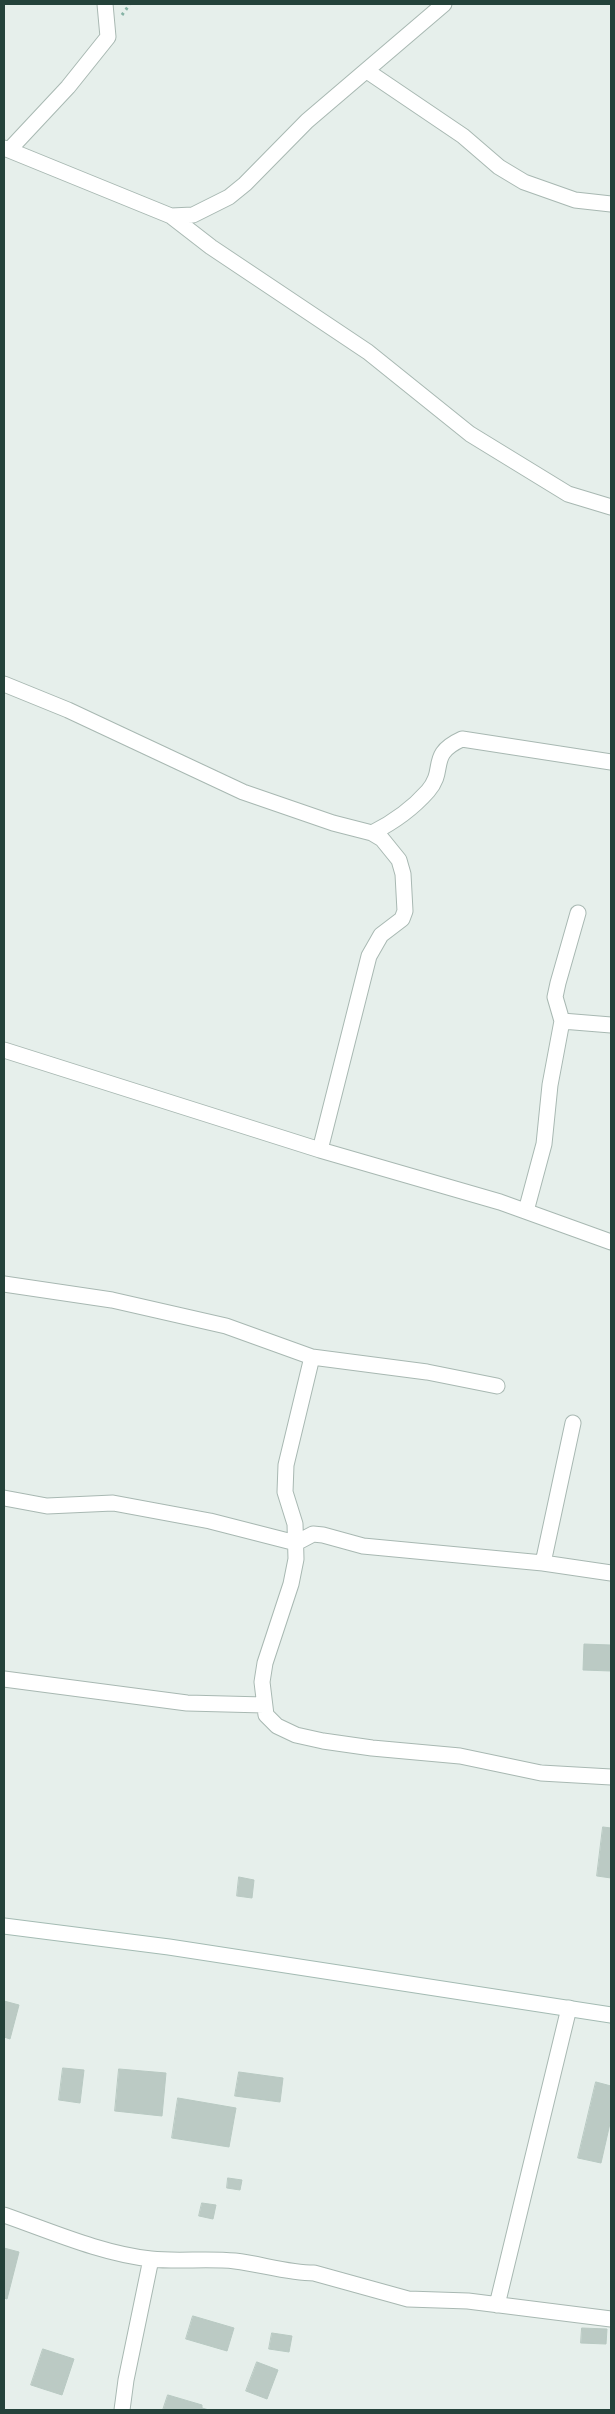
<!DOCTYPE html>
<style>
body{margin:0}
#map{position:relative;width:615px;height:2414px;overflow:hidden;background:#e6efeb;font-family:Signika,sans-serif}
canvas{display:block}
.frame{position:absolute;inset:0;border:5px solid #24423a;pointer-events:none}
</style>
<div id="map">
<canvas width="615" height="2414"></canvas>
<div class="frame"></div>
</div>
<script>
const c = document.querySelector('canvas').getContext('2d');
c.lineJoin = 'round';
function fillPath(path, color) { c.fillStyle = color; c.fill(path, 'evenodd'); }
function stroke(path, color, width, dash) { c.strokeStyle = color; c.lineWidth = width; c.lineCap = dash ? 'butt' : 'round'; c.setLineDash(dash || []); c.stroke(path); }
const building = new Path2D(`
 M611 1641V1671L583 1670 584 1644 610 1645Z
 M603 1827 611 1828V1878L597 1876Z
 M239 1877 254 1880 252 1898 237 1896Z
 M4 2001 19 2005 10 2039 4 2037Z
 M63 2068 84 2070 80 2103 59 2100Z
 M119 2069 166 2073 162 2116 115 2111Z
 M239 2072 283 2078 280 2102 235 2096Z
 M596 2082 611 2086V2119L601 2163 578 2158Z
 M178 2098 236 2108 229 2147 172 2138Z
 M228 2178 242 2180 240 2190 227 2188Z
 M202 2203 216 2205 213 2219 199 2216Z
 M4 2248 19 2252 7 2299 4 2298Z
 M193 2316 234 2328 227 2351 186 2339Z
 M582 2328 607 2329 606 2344 581 2343Z
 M272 2333 292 2336 289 2352 269 2349Z
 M43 2349 74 2359 62 2395 31 2385Z
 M257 2362 278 2370 267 2399 246 2391Z
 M168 2395 202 2405V2408L209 2410H163Z`);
const path = new Path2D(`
 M122 15 130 4`);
const minor = new Path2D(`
 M367 71 463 136 499 167 524 182 575 200 611 204
 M4 148 171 216 193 215 229 197 245 184 307 121 444 4
 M10 149 68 87 108 37 105 4
 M171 216 211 247 368 352 470 434 568 494 611 507
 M4 684 68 710 243 792 333 823 372 833 382 839 399 860 403 874 405 911 402 919 381 935 369 956 320 1150
 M372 833C392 823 413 808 428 791 447 769 427 755 462 739L611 762
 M562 1021 611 1025
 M4 1050 320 1150 500 1202 611 1242
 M526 1211 544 1144 550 1085 562 1021 555 997 558 983 578 913
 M4 1284 112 1300 226 1326 312 1357 427 1372 497 1386
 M312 1357 286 1465 285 1492 295 1524 296 1559 291 1584 265 1663 262 1682 266 1715 277 1726 296 1735 323 1741 372 1748 460 1756 541 1773 611 1777
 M4 1498 47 1506 113 1503 210 1521 296 1543 313 1534 323 1535 363 1546 543 1563 611 1573
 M543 1563 573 1423
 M4 1679 187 1703 264 1705
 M4 2215C50 2231 102 2254 151 2259 178 2262 207 2258 235 2261 261 2264 288 2273 314 2273L408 2299 468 2301 611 2319
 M497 2305 569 2008
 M122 2410 126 2380 151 2259`);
const secondary = new Path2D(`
 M4 1926 169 1947 611 2015`);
fillPath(building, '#bbcac4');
stroke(building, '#b8c9c2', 1);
stroke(minor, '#a8b8b2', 17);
stroke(secondary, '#a4bbb3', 17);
stroke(path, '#86b3a5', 3, [2.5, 4]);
stroke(minor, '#fff', 15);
stroke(secondary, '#fff', 15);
</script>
